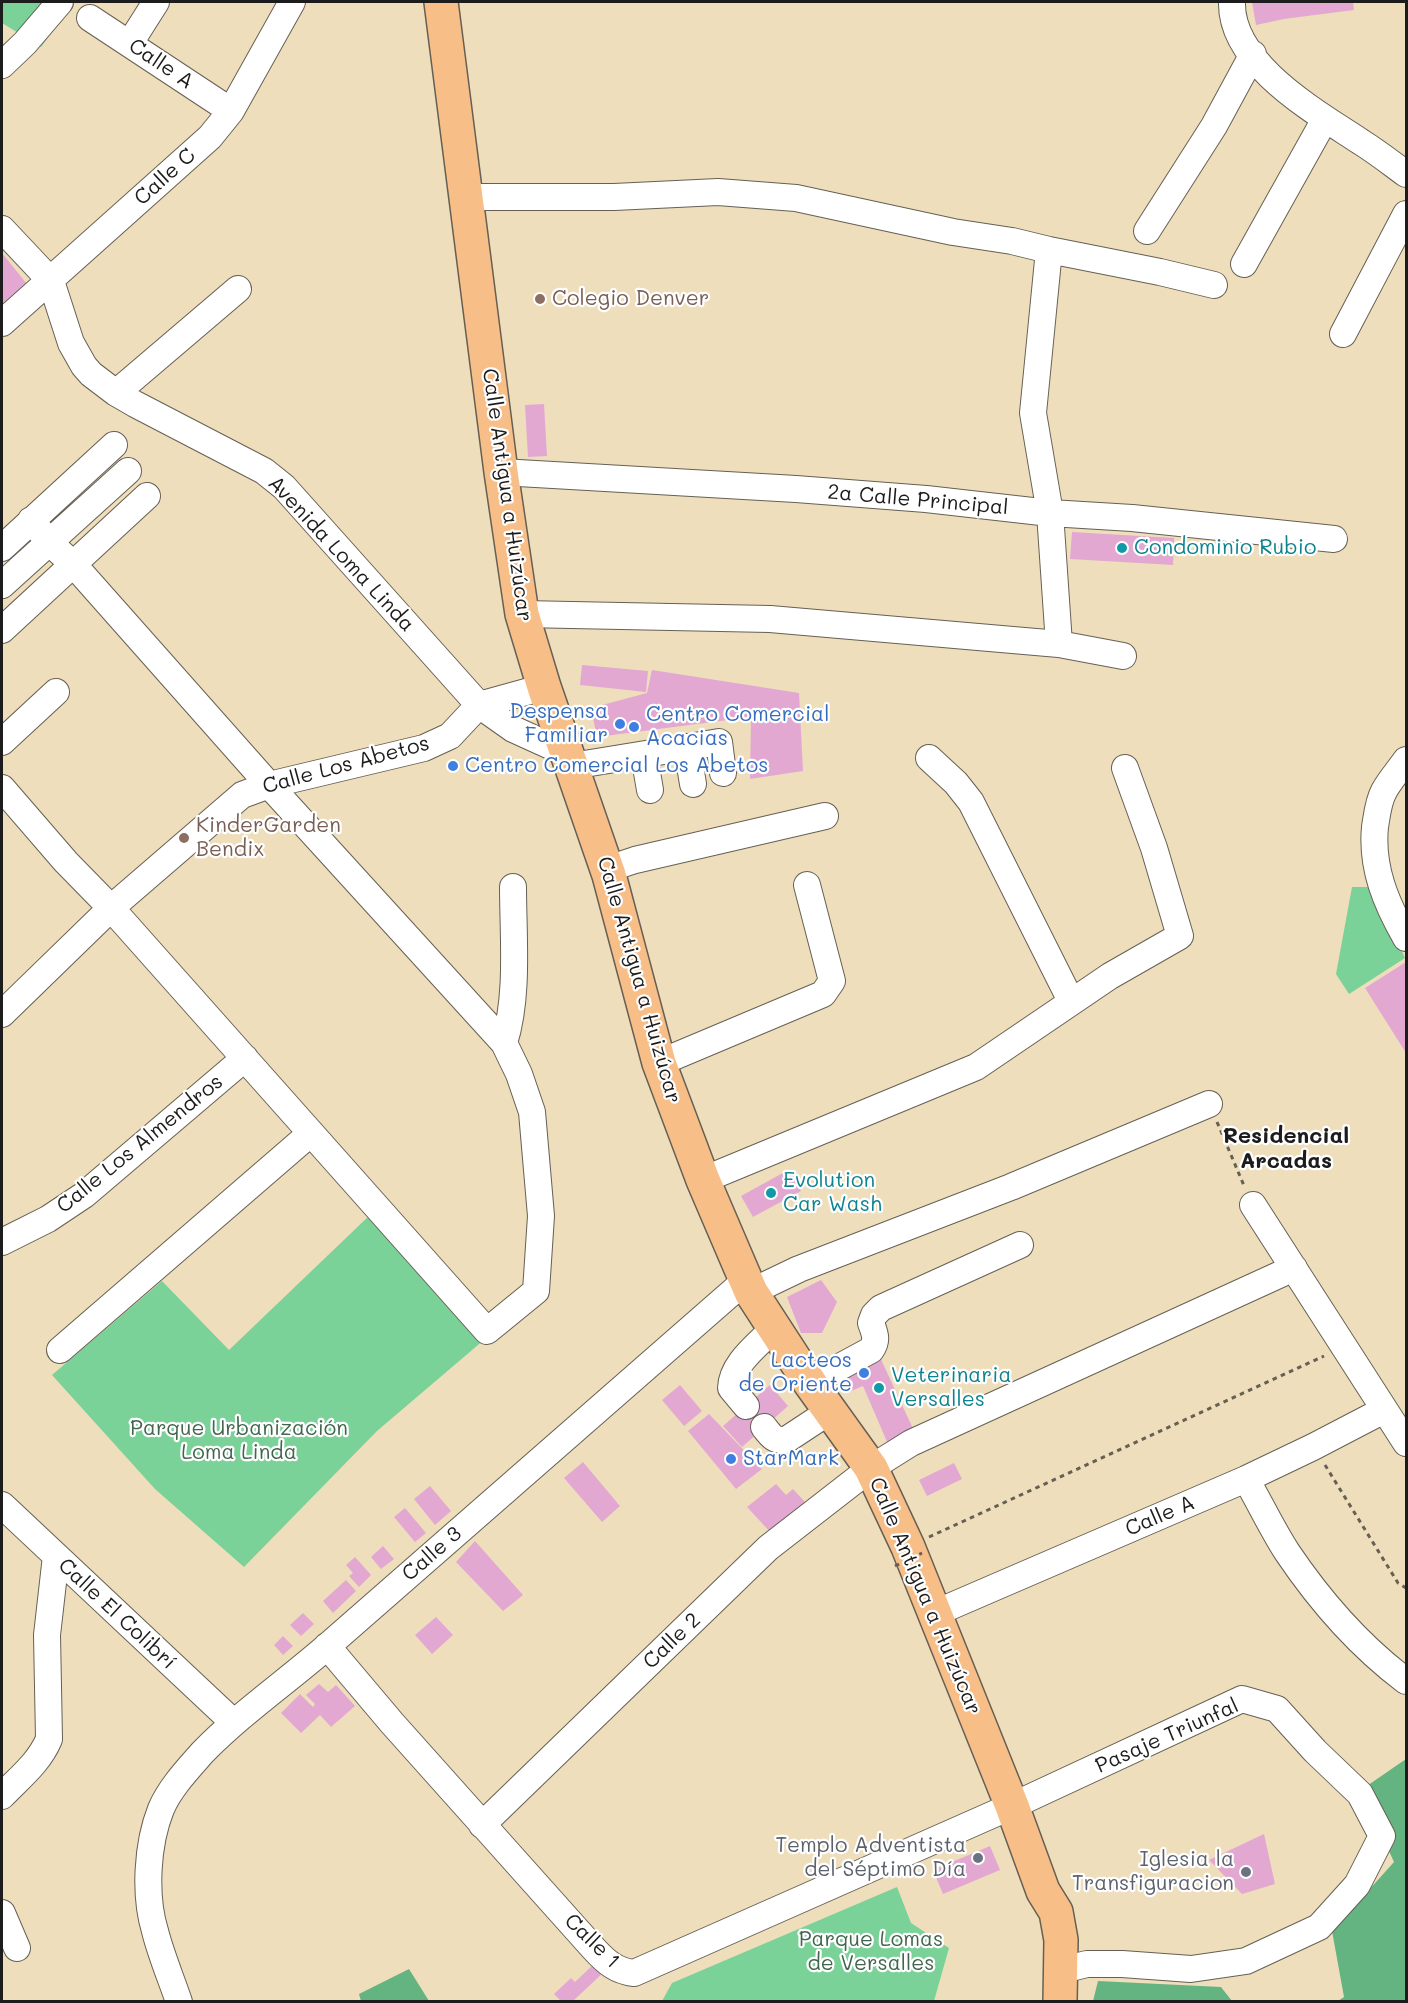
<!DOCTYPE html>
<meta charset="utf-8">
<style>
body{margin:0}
#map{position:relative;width:1408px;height:2003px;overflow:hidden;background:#eedebc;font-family:Mali,sans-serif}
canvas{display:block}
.frame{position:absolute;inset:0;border:3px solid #1c1c1c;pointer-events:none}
</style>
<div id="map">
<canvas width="1408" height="2003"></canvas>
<div class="frame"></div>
</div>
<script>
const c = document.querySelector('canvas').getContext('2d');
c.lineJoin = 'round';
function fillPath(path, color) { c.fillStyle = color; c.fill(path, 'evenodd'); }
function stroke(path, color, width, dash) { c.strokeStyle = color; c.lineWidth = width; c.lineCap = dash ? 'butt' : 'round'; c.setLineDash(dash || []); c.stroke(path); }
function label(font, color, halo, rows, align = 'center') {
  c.font = font + ' Mali,sans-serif'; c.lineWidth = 4.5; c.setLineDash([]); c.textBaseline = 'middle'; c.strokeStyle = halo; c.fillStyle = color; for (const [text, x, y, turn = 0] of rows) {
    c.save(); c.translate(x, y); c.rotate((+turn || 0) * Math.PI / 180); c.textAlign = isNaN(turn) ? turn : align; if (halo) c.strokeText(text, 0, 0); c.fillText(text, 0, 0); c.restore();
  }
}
const green = new Path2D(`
 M2 2H74L41 47 2 23Z
 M1352 887H1379L1386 916 1405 958 1349 994 1336 974Z
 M370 1215 485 1339 377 1431 244 1567 155 1489 52 1375 162 1281 229 1350Z
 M897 1887 911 1923 949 1948 934 2001H662L672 1983Z`);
const forest = new Path2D(`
 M1406 1759V2001H1338L1344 1997 1332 1931 1394 1862 1361 1790Z
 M409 1969 429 2001H361L359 1994Z
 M1098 1981 1221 1987 1232 2001H1093Z`);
const building = new Path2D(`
 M1252 2H1353L1354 10 1284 19 1256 25Z
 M2 253 27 284 4 304 2 301Z
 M544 404 547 456 528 457 525 405Z
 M1072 532 1174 538 1173 565 1070 559Z
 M582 665 648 671 646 692 580 685Z
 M652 670 799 693 803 771 750 779 751 717 597 737 591 708 647 693Z
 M1406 962V1053L1365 988Z
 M790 1169 801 1191 753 1217 741 1196Z
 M821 1280 837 1302 822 1333H801L787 1297Z
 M879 1355 915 1433 888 1444 863 1386 849 1392 840 1373Z
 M680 1385 702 1411 684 1426 662 1400Z
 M770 1385 788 1406 742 1447 723 1426Z
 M709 1414 762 1469 736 1489 688 1431Z
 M583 1462 620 1506 602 1522 564 1478Z
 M954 1463 962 1479 927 1496 919 1480Z
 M776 1484 786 1495 793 1489 806 1503 772 1534 747 1507Z
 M430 1486 451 1511 435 1525 414 1499Z
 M405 1508 426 1533 415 1542 394 1517Z
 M475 1541 523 1595 503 1611 456 1562Z
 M383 1546 394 1559 381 1569 371 1557Z
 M355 1557 371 1575 359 1587 349 1576 353 1573 346 1565Z
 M346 1580 356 1591 333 1613 323 1601Z
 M303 1613 314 1624 301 1636 290 1625Z
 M436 1617 453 1635 432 1654 415 1635Z
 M283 1636 293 1646 283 1655 274 1645Z
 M319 1684 328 1692 336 1685 355 1706 331 1727 320 1715 301 1733 281 1713 300 1694 313 1707 315 1704 306 1695Z
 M1264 1834 1275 1884 1242 1894 1209 1860Z
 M990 1846 1000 1870 943 1894 933 1870Z
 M596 1962 605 1971 573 2001H561L554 1994 571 1978 575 1982Z`);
const path = new Path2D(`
 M1217 1122 1245 1188
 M1325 1465 1398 1583 1406 1588
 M929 1537 1324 1356`);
const minor = new Path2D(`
 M1232 2C1230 64 1316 112 1361 142 1377 152 1391 163 1406 174
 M90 18 231 111
 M130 43 156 2
 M2 65 25 43 60 2
 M466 197H614L718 192 796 198 953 232 1012 241 1049 250 1160 272 1214 285
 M2 229 51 281 71 343 84 366 91 374 116 393 135 404 264 471 284 487 301 506 479 705 513 729 568 754
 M1147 231 1214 126 1253 54
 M1049 250 1033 413 1050 513 1059 644
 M1244 264 1325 119
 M2 323 210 137 231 111 292 2
 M1343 334 1406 214
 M116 393 238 289
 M501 472 796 489 926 499 1050 513 1132 518 1334 539
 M2 548 114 445
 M2 585 128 471
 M522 614 770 619 1059 644 1123 656
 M2 630 147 496
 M2 742 56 692
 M687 747 693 784
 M644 755 650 790
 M929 758 956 783 971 802 1071 1001
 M1406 760C1399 770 1390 780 1384 791 1378 802 1377 815 1375 827 1371 868 1386 903 1406 938
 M572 766 719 742 723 773
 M2 788 66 862 111 908 487 1331 536 1291 541 1216 532 1112 519 1074 504 1043 269 785 74 565 50 543 31 520
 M608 869 635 860 825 816
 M2 1014 111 908 242 795 269 785 424 748 450 736 479 705 544 687
 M504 1043C519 996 513 936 513 887
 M659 1063 823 994 832 981 807 885
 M703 1180 976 1067 1110 976 1180 936 1154 848 1125 768
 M1253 1205 1406 1443
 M2 1242 48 1219 84 1195 245 1058
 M751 1292 799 1269 1011 1187 1209 1104
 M60 1350 311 1133
 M810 1383 871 1350C878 1340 875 1334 871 1323L874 1315 881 1308 1020 1245
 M746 1406 731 1388C732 1363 758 1345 774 1328
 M764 1427C771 1436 774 1441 786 1440L830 1411
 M1246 1479C1260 1503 1272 1529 1287 1552 1320 1601 1358 1645 1406 1681
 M2 1505 233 1722
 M933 1614 1246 1479 1313 1447 1384 1410
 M327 1646 392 1723 594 1949C606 1962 616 1971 634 1973L1012 1806 1242 1699 1277 1709 1315 1751 1360 1794 1382 1836 1357 1885 1319 1927 1246 1961 1191 1969 1122 1964H1087L1062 1970
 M2 1796C19 1778 39 1763 49 1739L47 1635 56 1556
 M482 1825 768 1548 871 1468 911 1443 1294 1268
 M2 1913 17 1948
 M179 2002C171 1978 161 1955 155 1931 144 1895 147 1844 161 1809 170 1788 187 1770 202 1753 242 1712 288 1681 331 1643 469 1523 607 1401 746 1280`);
const major = new Path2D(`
 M441 2 501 472 522 614 544 687 609 875 659 1063 703 1180 751 1292 810 1383 871 1468 908 1547 1012 1806 1043 1891 1056 1912 1061 1940 1060 2002`);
const pathBridge = new Path2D(`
 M895 1566 922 1553`);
const markers = [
 [540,299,6,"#8d6e63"],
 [1122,548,6,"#0f9aa8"],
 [620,724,6,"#3f7fe0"],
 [634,727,6,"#3f7fe0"],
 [453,766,6,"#3f7fe0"],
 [184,838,6,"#8d6e63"],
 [771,1193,6,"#0f9aa8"],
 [864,1373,6,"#3f7fe0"],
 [879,1388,6,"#0f9aa8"],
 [731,1459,6,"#3f7fe0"],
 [978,1858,6,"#6b7280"],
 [1246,1872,6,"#6b7280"]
];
const streetNames = [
 ["Calle A",161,64,34],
 ["Calle C",165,177,-42],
 ["Calle Antigua a Huizúcar",507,495,82],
 ["2a Calle Principal",918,500,5],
 ["Avenida Loma Linda",341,554,47],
 ["Calle Los Abetos",346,765,-15],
 ["Calle Antigua a Huizúcar",639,980,74],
 ["Calle Los Almendros",140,1144,-39],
 ["Calle A",1160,1516,-23],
 ["Calle 3",432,1554,-41],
 ["Calle Antigua a Huizúcar",925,1596,67],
 ["Calle El Colibrí",117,1614,43],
 ["Calle 2",672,1641,-44],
 ["Pasaje Triunfal",1167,1736,-24],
 ["Calle 1",592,1941,44]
];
const educationNames = [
 ["Colegio Denver",552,299],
 ["KinderGarden",196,826],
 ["Bendix",196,850]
];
const cultureNames = [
 ["Condominio Rubio",1134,548],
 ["Evolution",783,1181],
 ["Car Wash",783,1205],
 ["Veterinaria",891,1376],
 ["Versalles",891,1400]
];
const shopNames = [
 ["Despensa",608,712,"right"],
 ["Familiar",608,736,"right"],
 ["Centro Comercial",646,715],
 ["Acacias",646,739],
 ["Centro Comercial Los Abetos",465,766],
 ["Lacteos",852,1361,"right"],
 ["de Oriente",852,1385,"right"],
 ["StarMark",743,1459]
];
const parkNames = [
 ["Parque Urbanización",239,1429],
 ["Loma Linda",239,1453],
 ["Parque Lomas",871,1940],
 ["de Versalles",871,1964]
];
const worshipNames = [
 ["Templo Adventista",966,1846],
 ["del Séptimo Día",966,1870],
 ["Iglesia la",1234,1860],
 ["Transfiguracion",1234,1884]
];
const neighbourhoodNames = [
 ["Residencial",1286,1136],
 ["Arcadas",1286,1161]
];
fillPath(green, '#7ad298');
fillPath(forest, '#63b480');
fillPath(building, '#e2a8d2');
stroke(minor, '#666054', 28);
stroke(major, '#666054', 36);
stroke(path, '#666054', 3, [4.5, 4.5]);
stroke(minor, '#fff', 26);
stroke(major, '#f7be88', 33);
stroke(pathBridge, '#666054', 3, [4.5, 4.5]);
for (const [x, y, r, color] of markers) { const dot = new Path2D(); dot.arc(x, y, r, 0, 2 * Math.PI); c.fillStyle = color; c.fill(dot); stroke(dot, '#fff', 2); }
label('21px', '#1c1c1c', '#fff', streetNames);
label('21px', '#785e54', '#fff', educationNames, 'left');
label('21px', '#0d838f', '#fff', cultureNames, 'left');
label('21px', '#366cbe', '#fff', shopNames, 'left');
label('21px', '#42654e', '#fff', parkNames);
label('21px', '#5b616d', '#fff', worshipNames, 'right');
label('bold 22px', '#1c1c1c', '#fff', neighbourhoodNames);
</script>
